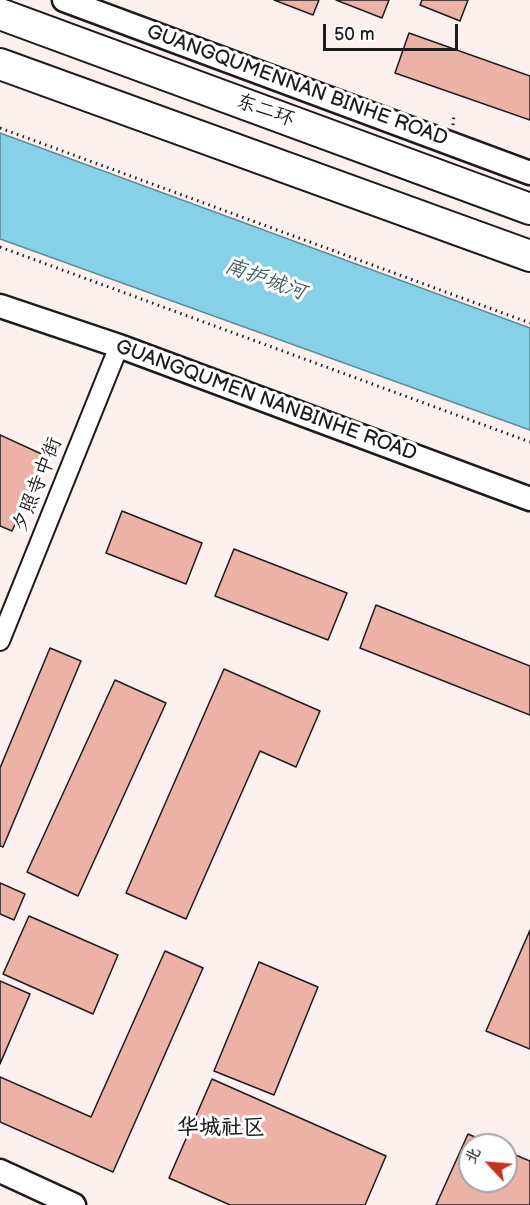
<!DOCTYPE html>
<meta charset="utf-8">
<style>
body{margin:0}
#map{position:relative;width:530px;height:1205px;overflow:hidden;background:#fbf0ed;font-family:"Balsamiq Sans","LXGW WenKai TC",sans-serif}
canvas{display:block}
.north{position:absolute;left:458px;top:1133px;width:60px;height:60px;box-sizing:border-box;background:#fff;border:2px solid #a4a4a4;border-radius:50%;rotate:296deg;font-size:16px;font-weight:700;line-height:24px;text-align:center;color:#1c1c1c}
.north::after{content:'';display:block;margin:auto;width:21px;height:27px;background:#c8321e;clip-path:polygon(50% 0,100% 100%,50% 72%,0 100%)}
.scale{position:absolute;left:323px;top:24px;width:135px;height:27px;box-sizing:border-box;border:3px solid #1c1c1c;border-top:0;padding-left:8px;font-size:18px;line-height:21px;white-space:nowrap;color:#1c1c1c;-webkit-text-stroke:4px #fff;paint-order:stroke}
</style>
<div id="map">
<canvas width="530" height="1205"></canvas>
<div class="north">北</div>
<div class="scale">50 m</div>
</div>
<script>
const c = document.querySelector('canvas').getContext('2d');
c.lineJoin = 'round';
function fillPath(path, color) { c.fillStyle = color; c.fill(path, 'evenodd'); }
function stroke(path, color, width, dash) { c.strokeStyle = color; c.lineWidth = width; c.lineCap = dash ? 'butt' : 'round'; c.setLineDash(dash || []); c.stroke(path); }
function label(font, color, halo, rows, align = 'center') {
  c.font = font + ' "Balsamiq Sans","LXGW WenKai TC",sans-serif'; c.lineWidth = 6; c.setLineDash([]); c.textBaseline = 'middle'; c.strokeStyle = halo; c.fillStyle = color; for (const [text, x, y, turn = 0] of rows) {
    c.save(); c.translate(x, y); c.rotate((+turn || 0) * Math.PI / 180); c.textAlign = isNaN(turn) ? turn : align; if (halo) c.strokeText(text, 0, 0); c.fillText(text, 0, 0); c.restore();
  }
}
const water = new Path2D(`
 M0 133 530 328V430L0 239Z`);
const building = new Path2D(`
 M274 0H319L313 15Z
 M336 0H389L382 18Z
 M422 0H468L460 21 420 5Z
 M409 33 530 76V120L395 73Z
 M0 435 46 456 12 531 0 526Z
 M122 511 202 543 186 584 106 553Z
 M234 549 347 593 328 640 215 596Z
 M376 605 530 666V715L360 648Z
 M50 648 81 661 3 847 0 846V768Z
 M224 669 320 711 296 767 260 751 186 919 126 893Z
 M115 680 166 703 78 896 27 872Z
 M0 883 25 894 14 920 0 914Z
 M29 916 118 955 93 1014 3 974Z
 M530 930V1049L486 1031Z
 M165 951 203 968 113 1172 0 1122V1077L91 1117Z
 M259 962 318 987 274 1095 214 1071Z
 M0 981 30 994 0 1064Z
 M212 1079 386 1156 365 1205H230L169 1178Z
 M468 1134 493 1145H470V1181H506V1151L530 1161V1205H436Z`);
const path = new Path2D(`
 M453 125 454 115
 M0 128 530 323
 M0 247 530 442`);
const minor = new Path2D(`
 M0 641 119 346`);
const tertiary = new Path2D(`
 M64 0 530 173
 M0 306 119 346 530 499
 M0 1171 74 1205`);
const trunk = new Path2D(`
 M0 14 530 209
 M0 64 530 256`);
const streetNames = [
 ["GUANGQUMENNAN BINHE ROAD",297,86,20],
 ["东二环",265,111,20],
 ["GUANGQUMEN NANBINHE ROAD",266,401,20],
 ["夕照寺中街",38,485,-68]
];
const waterNames = [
 ["南护城河",265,280,20]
];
const quarterNames = [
 ["华城社区",221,1128]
];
fillPath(water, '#87d1e8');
stroke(water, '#5c8996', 1.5);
fillPath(building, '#ecb2a7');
stroke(building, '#1c1c1c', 1.5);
stroke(minor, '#1c1c1c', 22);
stroke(tertiary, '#1c1c1c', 27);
stroke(trunk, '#1c1c1c', 34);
stroke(path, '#1c1c1c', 3, [1.5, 4.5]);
stroke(minor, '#fff', 18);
stroke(tertiary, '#fff', 22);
stroke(trunk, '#fff', 30);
label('20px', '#1c1c1c', '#fff', streetNames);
label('italic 21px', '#415b63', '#fff', waterNames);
label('bold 22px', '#1c1c1c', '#fff', quarterNames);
</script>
